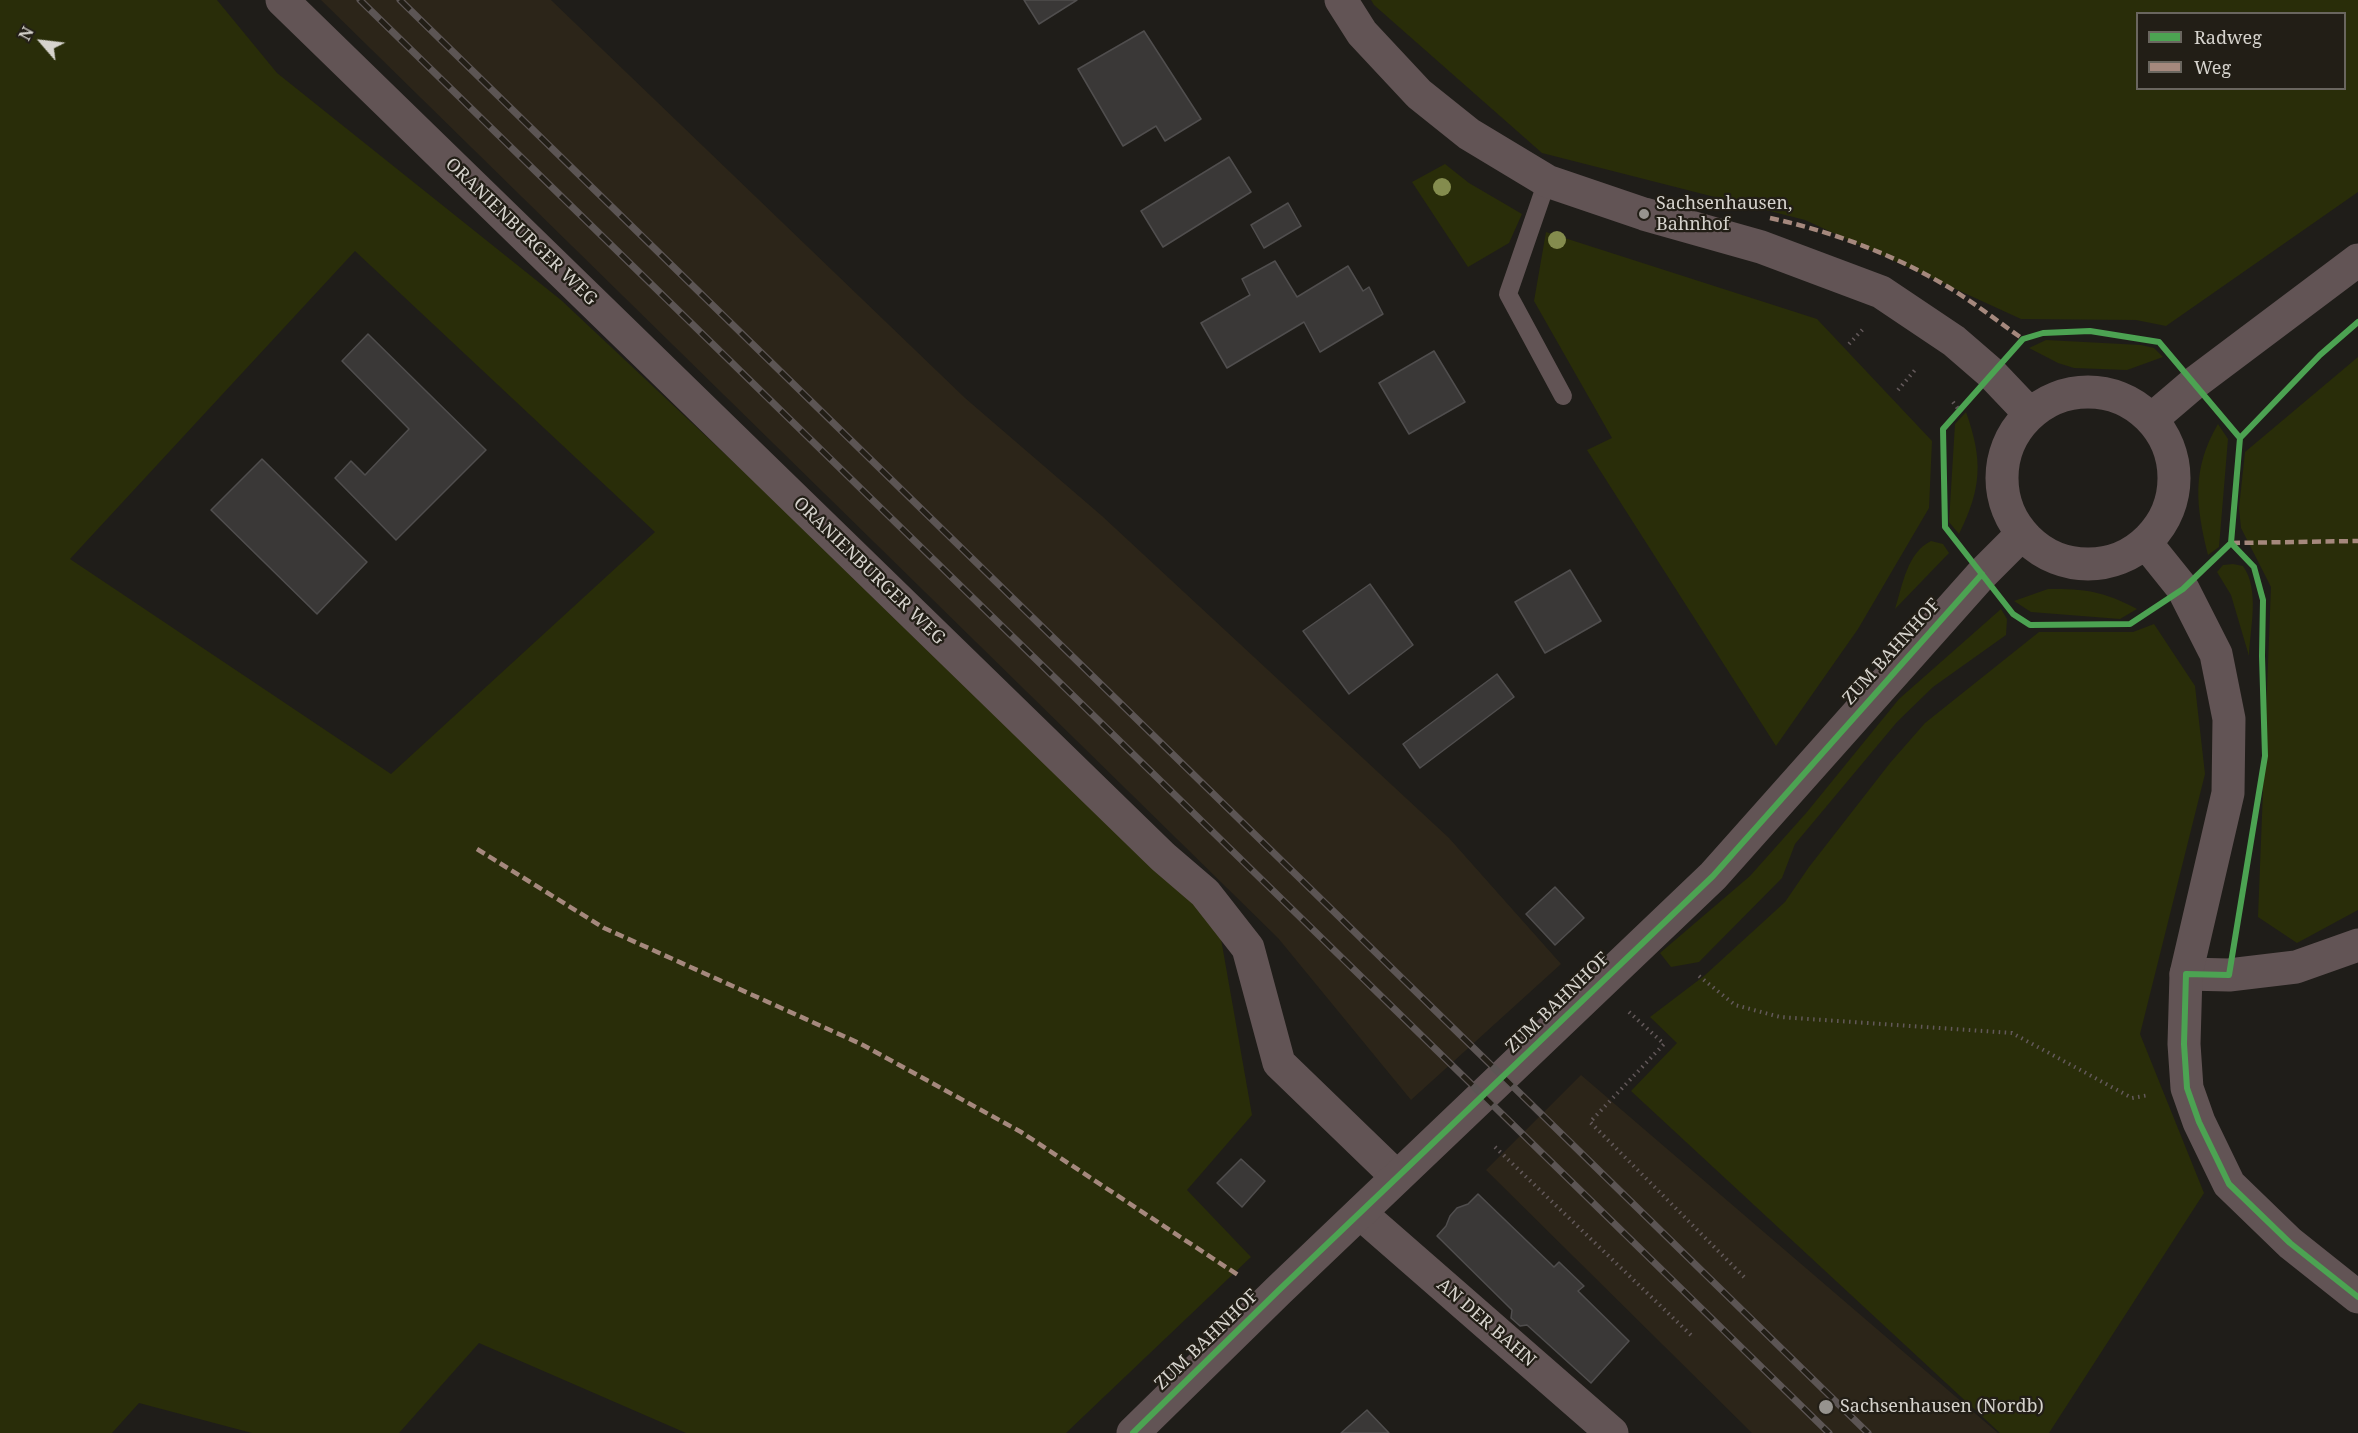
<!DOCTYPE html>
<style>
body{margin:0}
#map{position:relative;width:2358px;height:1433px;overflow:hidden;background:#1f1d19;font-family:"Noto Serif",serif}
canvas{display:block}
.legend{position:absolute;left:2136px;top:12px;width:210px;height:78px;box-sizing:border-box;background:#221e16;border:2px solid #6a665f;margin:0;padding:8px 10px;list-style:none;font-size:18px;color:#d6d3cd}
.legend li{display:flex;align-items:center;gap:12px;height:30px}
.legend b{width:30px;border:2px solid #6a665f}
.north{position:absolute;left:12px;top:12px;width:60px;height:60px;-webkit-text-stroke:4px #221e16;paint-order:stroke;rotate:298deg;font-size:16px;font-weight:700;line-height:24px;text-align:center;color:#d6d3cd}
.north::after{content:'';display:block;margin:auto;width:21px;height:27px;background:#d6d3cd;clip-path:polygon(50% 0,100% 100%,50% 72%,0 100%)}
</style>
<div id="map">
<canvas width="2358" height="1433"></canvas>
<ul class="legend">
<li><b style="height:8px;background:#4ca352"></b>Radweg</li>
<li><b style="height:8px;background:#a5887d"></b>Weg</li>
</ul>
<div class="north">N</div>
</div>
<script>
const c = document.querySelector('canvas').getContext('2d');
c.lineJoin = 'round';
function fillPath(path, color) { c.fillStyle = color; c.fill(path, 'evenodd'); }
function stroke(path, color, width, dash) { c.strokeStyle = color; c.lineWidth = width; c.lineCap = dash ? 'butt' : 'round'; c.setLineDash(dash || []); c.stroke(path); }
function label(font, color, halo, rows, align = 'center') {
  c.font = font + ' "Noto Serif",serif'; c.lineWidth = 4.5; c.setLineDash([]); c.textBaseline = 'middle'; c.strokeStyle = halo; c.fillStyle = color; for (const [text, x, y, turn = 0] of rows) {
    c.save(); c.translate(x, y); c.rotate((+turn || 0) * Math.PI / 180); c.textAlign = isNaN(turn) ? turn : align; if (halo) c.strokeText(text, 0, 0); c.fillText(text, 0, 0); c.restore();
  }
}
const built = new Path2D(`
 M321 0H551L965 398 1102 516 1449 838 1561 964 1411 1100 1278 938Z
 M1581 1075 1998 1433H1752L1486 1170Z`);
const green = new Path2D(`
 M0 0H217L277 73 561 300 1217 916 1252 1115 1187 1190 1251 1257 1066 1433H686L479 1343 399 1433H252L139 1403 112 1433H0ZM355 251 655 532 391 774 70 559Z
 M1371 0H2358V192L2166 326 2136 320 2021 319 1805 220 1542 153 1374 5ZM2138 14H2344V88H2138Z
 M1445 164 1469 183 1522 214 1509 243 1468 267 1412 182Z
 M1546 232 1817 319 1932 441 1929 508 1858 629 1776 746 1587 450 1612 438 1534 301Z
 M2046 340 2141 345 2154 348 2163 357 2127 370 2074 368 2058 363 2029 348Z
 M2358 357V910L2297 943 2258 917 2271 587 2241 528 2239 508 2245 452Z
 M1966 412C1983 460 1982 488 1959 534L1949 522 1955 424Z
 M2218 424 2228 439 2219 547 2208 555C2196 506 2191 470 2218 424Z
 M1931 541 1943 544 1949 553 1895 609C1903 584 1907 553 1931 541Z
 M2233 564 2243 566C2260 590 2250 628 2249 656L2231 595 2217 572 2223 565Z
 M2048 589C2086 589 2103 591 2137 609L2120 619 2031 612 2014 601Z
 M2001 609 2007 619 2006 635 1933 687 1897 722 1795 844 1782 878 1699 962 1671 967 1660 953 1750 876 1807 812 1899 699Z
 M2154 624 2195 686 2205 774 2140 1034 2204 1193 2049 1433H2000L1631 1091 1677 1043 1650 1017 1704 976 1785 902 1809 867 1890 763 1925 723 2039 632H2133Z`);
const building = new Path2D(`
 M1024 0H1077L1039 24Z
 M1144 31 1201 119 1165 141 1156 126 1123 146 1078 69Z
 M1229 157 1251 192 1163 247 1141 211Z
 M1288 203 1301 226 1264 248 1251 225Z
 M1275 261 1297 297 1348 266 1363 291 1369 287 1383 314 1320 352 1304 322 1227 368 1201 323 1250 295 1242 279Z
 M368 334 486 450 396 540 335 478 351 461 365 475 409 429 342 361Z
 M1434 351 1465 402 1409 434 1379 383Z
 M262 459 367 562 317 614 211 510Z
 M1570 570 1601 621 1545 653 1515 602Z
 M1370 584 1413 645 1349 694 1303 631Z
 M1497 674 1514 697 1420 768 1403 744Z
 M1555 887 1584 918 1555 945 1526 914Z
 M1241 1159 1265 1181 1242 1207 1217 1183Z
 M1478 1194 1554 1267 1559 1262 1584 1286 1578 1291 1629 1341 1591 1383 1527 1325 1520 1326 1511 1318 1512 1310 1437 1236 1446 1226 1450 1216 1457 1208 1468 1204Z
 M1367 1410 1389 1433H1341Z`);
const path = new Path2D(`
 M1849 344 1864 328
 M1898 390 1915 370
 M1953 402 1959 410
 M1699 976 1735 1005 1780 1017 2012 1033 2132 1098 2149 1095
 M1629 1012 1664 1044 1590 1122 1747 1280
 M1495 1147 1693 1337`);
const service = new Path2D(`
 M1547 181 1508 294 1563 396`);
const minor = new Path2D(`
 M282 0 1163 857 1205 893 1248 948 1279 1063 1397 1177
 M2186 974 2229 975 2296 967 2358 945
 M1360 1213 1612 1433`);
const tertiary = new Path2D(`
 M1341 0 1362 33 1419 94 1469 134 1547 181 1644 214 1761 247 1881 292 1954 341 1991 373 2030 414
 M2002 478a86 86 0 1 1 172 0a86 86 0 1 1-172 0Z
 M2152 419 2193 384 2358 260
 M2146 543 2183 589 2216 654 2229 719 2228 793 2186 974 2184 1044 2187 1088 2199 1122 2229 1184 2290 1243 2358 1297
 M1133 1433 1279 1290 1713 876 1982 574 2022 534`);
const rail = new Path2D(`
 M360 0 1829 1433
 M400 0 1868 1433`);
const quiet = new Path2D(`
 M1770 218C1830 231 1890 253 1943 284 1971 300 1997 321 2023 339
 M2231 543 2358 541
 M477 849 604 928 861 1044 1021 1132 1238 1275`);
const cycleway = new Path2D(`
 M2240 438 2159 342 2090 331 2043 333 2023 339 1943 429 1945 527 2013 614 2030 625 2130 624 2183 589 2231 543 2240 438 2320 355 2358 322
 M2231 543 2254 567 2263 600 2262 656 2265 756 2229 975 2186 974 2184 1044 2187 1088 2199 1122 2229 1184 2290 1243 2358 1297
 M1133 1433 1279 1290 1713 876 1982 574`);
const trees = [
 [1442,187],
 [1557,240]
];
const markers = [
 [1644,214,6,"#96938e"],
 [1826,1407,8,"#96938e"]
];
const poiNames = [
 ["Sachsenhausen,",1656,204],
 ["Bahnhof",1656,225],
 ["Sachsenhausen (Nordb)",1840,1407]
];
const streetNames = [
 ["ORANIENBURGER WEG",521,232,44],
 ["ORANIENBURGER WEG",869,571,44],
 ["ZUM BAHNHOF",1892,652,-48],
 ["ZUM BAHNHOF",1558,1003,-44],
 ["AN DER BAHN",1486,1323,41],
 ["ZUM BAHNHOF",1207,1340,-44]
];
fillPath(built, '#2c2519');
fillPath(green, '#292d09');
fillPath(building, '#3a3837');
stroke(building, '#504e4e', 1.5);
stroke(path, '#63595a', 4, [1.5, 4.5]);
stroke(service, '#625455', 18);
stroke(minor, '#625455', 33);
stroke(tertiary, '#625455', 33);
stroke(rail, '#5c5554', 7);
stroke(rail, '#221e16', 4.5, [14]);
stroke(quiet, '#a5887d', 4.5, [9, 4.5]);
stroke(cycleway, '#4ca352', 6);
c.fillStyle = '#848c4e';
for (const [x, y] of trees) { c.beginPath(); c.arc(x, y, 9, 0, 2 * Math.PI); c.fill(); }
for (const [x, y, r, color] of markers) { const dot = new Path2D(); dot.arc(x, y, r, 0, 2 * Math.PI); c.fillStyle = color; c.fill(dot); stroke(dot, '#221e16', 2); }
label('18px', '#d6d3cd', '#221e16', poiNames, 'left');
label('18px', '#d6d3cd', '#221e16', streetNames);
</script>
